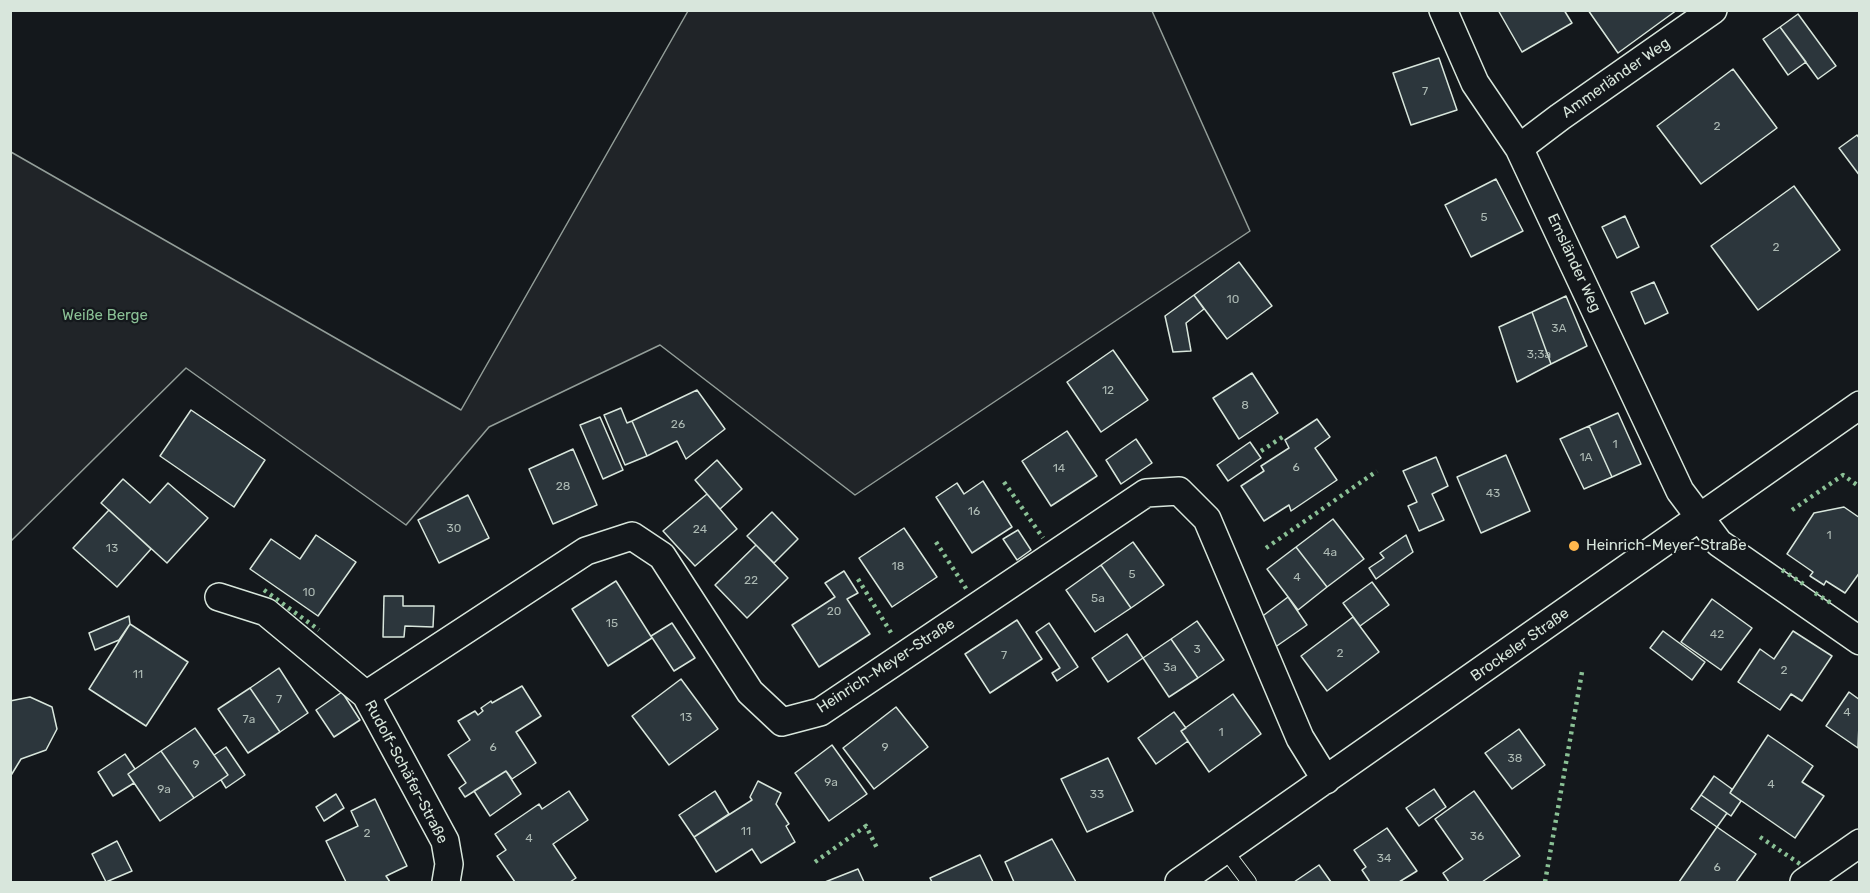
<!DOCTYPE html>
<meta charset="utf-8">
<style>
body{margin:0}
#map{position:relative;width:1870px;height:893px;overflow:hidden;background:#14181c;font-family:Rubik,sans-serif}
canvas{display:block}
.frame{position:absolute;inset:0;border:12px solid #d8e6dc;pointer-events:none}
</style>
<div id="map">
<canvas width="1870" height="893"></canvas>
<div class="frame"></div>
</div>
<script>
const c = document.querySelector('canvas').getContext('2d');
c.lineJoin = 'round';
function fillPath(path, color) { c.fillStyle = color; c.fill(path, 'evenodd'); }
function stroke(path, color, width, dash) { c.strokeStyle = color; c.lineWidth = width; c.lineCap = dash ? 'butt' : 'round'; c.setLineDash(dash || []); c.stroke(path); }
function label(font, color, halo, rows, align = 'center') {
  c.font = font + ' Rubik,sans-serif'; c.lineWidth = 4.5; c.setLineDash([]); c.textBaseline = 'middle'; c.strokeStyle = halo; c.fillStyle = color; for (const [text, x, y, turn = 0] of rows) {
    c.save(); c.translate(x, y); c.rotate((+turn || 0) * Math.PI / 180); c.textAlign = isNaN(turn) ? turn : align; if (halo) c.strokeText(text, 0, 0); c.fillText(text, 0, 0); c.restore();
  }
}
const green = new Path2D(`
 M688 11H1152L1250 231 855 495 660 345 489 427 406 525 186 368 11 541V152L461 410Z`);
const building = new Path2D(`
 M1498 10H1564L1572 23 1522 52Z
 M1588 10H1677L1618 53Z
 M1798 14 1836 66 1818 79 1780 27Z
 M1780 27 1806 62 1788 75 1763 39Z
 M1439 58 1457 110 1411 125 1393 73Z
 M1733 69 1777 128 1701 184 1657 126Z
 M1857 135 1860 139V176L1839 148Z
 M1496 179 1523 231 1471 257 1445 205Z
 M1794 186 1840 250 1758 310 1711 246Z
 M1625 216 1639 247 1617 258 1602 227Z
 M1239 262 1272 306 1227 339 1194 295Z
 M1654 282 1668 313 1645 324 1631 292Z
 M1194 295 1204 309 1186 323 1191 351 1173 352 1165 316Z
 M1566 296 1587 346 1551 364 1532 312Z
 M1532 312 1551 364 1517 382 1499 327Z
 M1113 350 1148 400 1101 432 1067 382Z
 M1252 373 1278 413 1239 439 1213 398Z
 M697 390 725 429 686 459 677 441 647 456 632 421Z
 M621 408 627 423 632 421 647 456 625 465 604 415Z
 M191 410 265 460 234 507 160 456Z
 M1618 413 1641 464 1612 477 1589 426Z
 M600 417 623 470 603 479 580 425Z
 M1317 419 1330 437 1315 448 1337 480 1291 511 1289 505 1264 521 1241 486 1264 471 1261 466 1289 448 1285 440Z
 M1589 426 1612 477 1584 489 1560 439Z
 M1067 431 1097 476 1051 506 1022 461Z
 M1136 439 1152 463 1121 484 1106 460Z
 M1250 442 1261 458 1228 481 1217 465Z
 M573 449 597 505 553 524 529 469Z
 M1506 455 1530 511 1481 533 1457 477Z
 M1436 457 1448 486 1432 494 1444 520 1419 531 1408 506 1417 502 1403 471Z
 M717 460 742 489 720 509 695 480Z
 M123 479 150 503 168 483 208 518 167 563 101 503Z
 M983 481 1012 527 972 553 936 497 957 483 964 494Z
 M707 494 737 529 695 566 663 531Z
 M468 495 489 538 439 563 418 520Z
 M1844 507 1860 518V572L1845 593 1826 581 1824 585 1810 576 1813 572 1787 554 1814 513Z
 M109 510 151 549 117 587 73 548Z
 M772 512 798 539 774 563 747 536Z
 M1333 519 1364 559 1327 587 1296 547Z
 M904 528 937 577 892 607 859 558Z
 M1018 530 1031 550 1017 560 1003 539Z
 M316 535 356 562 318 616 250 569 271 539 300 559Z
 M1406 535 1413 552 1376 579 1369 568 1384 558 1380 553Z
 M1133 542 1164 585 1131 608 1101 565Z
 M756 545 788 578 747 618 715 585Z
 M1296 547 1327 587 1298 610 1267 569Z
 M1101 565 1131 608 1095 632 1066 590Z
 M844 571 858 593 847 599 870 634 819 667 792 625 835 597 825 583Z
 M616 581 652 638 608 666 572 609Z
 M1372 582 1389 605 1360 626 1343 603Z
 M384 596H403V606H434L433 627 405 626 404 637H383Z
 M1288 597 1307 625 1271 650 1260 618Z
 M1712 599 1752 628 1721 670 1681 642Z
 M129 616 130 624 119 640 95 650 89 633Z
 M1353 617 1379 652 1327 691 1301 656Z
 M1017 620 1042 659 990 693 965 654Z
 M1197 621 1224 660 1198 678 1171 639Z
 M672 623 695 658 674 671 651 636Z
 M1049 623 1078 667 1057 681 1052 673 1060 668 1036 632Z
 M130 624 188 662 146 726 89 689Z
 M1663 631 1705 662 1692 680 1650 648Z
 M1793 631 1832 656 1802 701 1791 694 1780 710 1738 682 1760 649 1774 659Z
 M1127 634 1143 658 1108 682 1092 658Z
 M1171 639 1198 678 1169 697 1143 658Z
 M279 668 308 713 280 732 250 688Z
 M681 679 718 729 669 765 632 716Z
 M522 686 541 716 516 732 536 763 512 779 506 771 465 797 459 788 466 783 448 755 470 740 458 721 475 711 478 715 483 711 481 708 491 701 492 703Z
 M250 688 280 732 248 753 218 709Z
 M342 692 360 720 334 737 316 710Z
 M1849 692 1860 700 1858 748 1826 726Z
 M1233 694 1261 734 1209 772 1181 731Z
 M30 697 52 707 57 729 46 750 21 759 10 777V701Z
 M896 707 928 747 874 789 843 748Z
 M1174 712 1186 728 1181 731 1188 741 1156 764 1138 738Z
 M195 728 228 775 194 798 161 751Z
 M1519 729 1545 765 1512 789 1485 753Z
 M1768 735 1813 766 1802 782 1824 796 1795 838 1730 793Z
 M832 745 867 794 829 821 795 773Z
 M226 747 245 775 226 788 221 780 228 775 214 755Z
 M161 751 194 798 160 821 128 774Z
 M125 754 135 769 128 774 134 783 113 796 98 772Z
 M1108 758 1133 811 1087 832 1061 779Z
 M506 771 521 794 490 816 474 791Z
 M1714 776 1732 789 1730 793 1741 801 1731 816 1701 795Z
 M758 781 781 793 776 804 789 824 786 826 795 842 761 863 752 849 716 872 694 837 752 800 750 797Z
 M1434 789 1446 807 1419 826 1406 808Z
 M569 791 588 820 553 844 576 878 570 882H515L497 856 506 850 495 834 539 804 542 809Z
 M715 791 729 814 694 837 679 815Z
 M1474 791 1520 856 1482 882H1449L1443 873 1463 859 1435 819Z
 M336 794 344 808 324 821 316 807Z
 M1701 795 1727 813 1717 827 1691 809Z
 M375 799 407 866 386 876 390 882H346L326 841 358 826 351 811Z
 M1717 827 1756 854 1736 882H1679Z
 M1387 828 1417 871 1399 882H1370L1362 870 1366 867 1354 850Z
 M1052 839 1076 882H1014L1005 862Z
 M117 841 132 871 106 882 92 854Z
 M980 855 993 882H932L930 878Z
 M1319 865 1331 882H1294Z
 M858 869 864 882H825Z`);
const lane = new Path2D(`
 M1225 850 1249 882`);
const street = new Path2D(`
 M1443 10 1475 83 1519 148 1680 491 1719 543 1860 641
 M1519 148 1560 117 1713 10
 M219 597 266 612 366 695 445 841 449 864 446 882
 M366 695 586 551 632 536 662 556 750 692 782 722 820 712 1146 493 1179 491 1207 519 1300 738 1326 780
 M1179 882 1860 405
 M1804 882 1860 843`);
const hedge = new Path2D(`
 M1261 451 1284 436
 M1004 482 1043 538
 M1792 510 1843 475 1860 487
 M936 542 967 590
 M1266 548 1377 471
 M1782 570 1805 585
 M858 579 893 636
 M264 590 319 630
 M1815 593 1831 603
 M1760 837 1803 866
 M815 862 866 826 878 850
 M1545 882 1582 672`);
const markers = [
 [1574,546,6,"#ffb74d"]
];
const numberNames = [
 ["7",1425,92],
 ["2",1717,127],
 ["5",1484,218],
 ["2",1776,248],
 ["10",1233,300],
 ["3A",1559,329],
 ["3;3a",1539,355],
 ["12",1108,391],
 ["8",1245,406],
 ["26",678,425],
 ["1",1615,445],
 ["1A",1586,458],
 ["6",1296,468],
 ["14",1059,469],
 ["28",563,487],
 ["43",1493,494],
 ["16",974,512],
 ["30",454,529],
 ["24",700,530],
 ["1",1829,536],
 ["13",112,549],
 ["4a",1330,553],
 ["18",898,567],
 ["5",1132,575],
 ["4",1297,578],
 ["22",751,581],
 ["10",309,593],
 ["5a",1098,599],
 ["20",834,612],
 ["15",612,624],
 ["42",1717,635],
 ["3",1197,650],
 ["2",1340,654],
 ["7",1004,656],
 ["3a",1170,668],
 ["2",1784,671],
 ["11",138,675],
 ["7",279,700],
 ["4",1847,713],
 ["13",686,718],
 ["7a",249,720],
 ["1",1221,733],
 ["6",493,748],
 ["9",885,748],
 ["38",1515,759],
 ["9",196,765],
 ["9a",831,783],
 ["4",1771,785],
 ["9a",164,790],
 ["33",1097,795],
 ["11",746,832],
 ["2",367,834],
 ["36",1477,837],
 ["4",529,839],
 ["34",1384,859],
 ["6",1717,868]
];
const streetNames = [
 ["Ammerländer Weg",1616,78,-35],
 ["Emsländer Weg",1574,263,65],
 ["Brockeler Straße",1520,645,-35],
 ["Heinrich-Meyer-Straße",886,666,-33],
 ["Rudolf-Schäfer-Straße",406,772,62]
];
const parkNames = [
 ["Weiße Berge",105,316]
];
const poiNames = [
 ["Heinrich-Meyer-Straße",1586,546]
];
fillPath(green, '#202428');
stroke(green, '#939e99', 1.5);
fillPath(building, '#2c363c');
stroke(building, '#d8e6dc', 1.5);
stroke(lane, '#d8e6dc', 16);
stroke(street, '#d8e6dc', 30);
stroke(lane, '#14181c', 14);
stroke(street, '#14181c', 27);
stroke(hedge, '#8ac095', 4.5, [3, 4.5]);
for (const [x, y, r, color] of markers) { const dot = new Path2D(); dot.arc(x, y, r, 0, 2 * Math.PI); c.fillStyle = color; c.fill(dot); stroke(dot, '#14181c', 2); }
label('12px', '#adbab4', null, numberNames);
label('15px', '#d8e6dc', '#14181c', streetNames);
label('15px', '#8ac095', '#14181c', parkNames);
label('15px', '#d8e6dc', '#14181c', poiNames, 'left');
</script>
